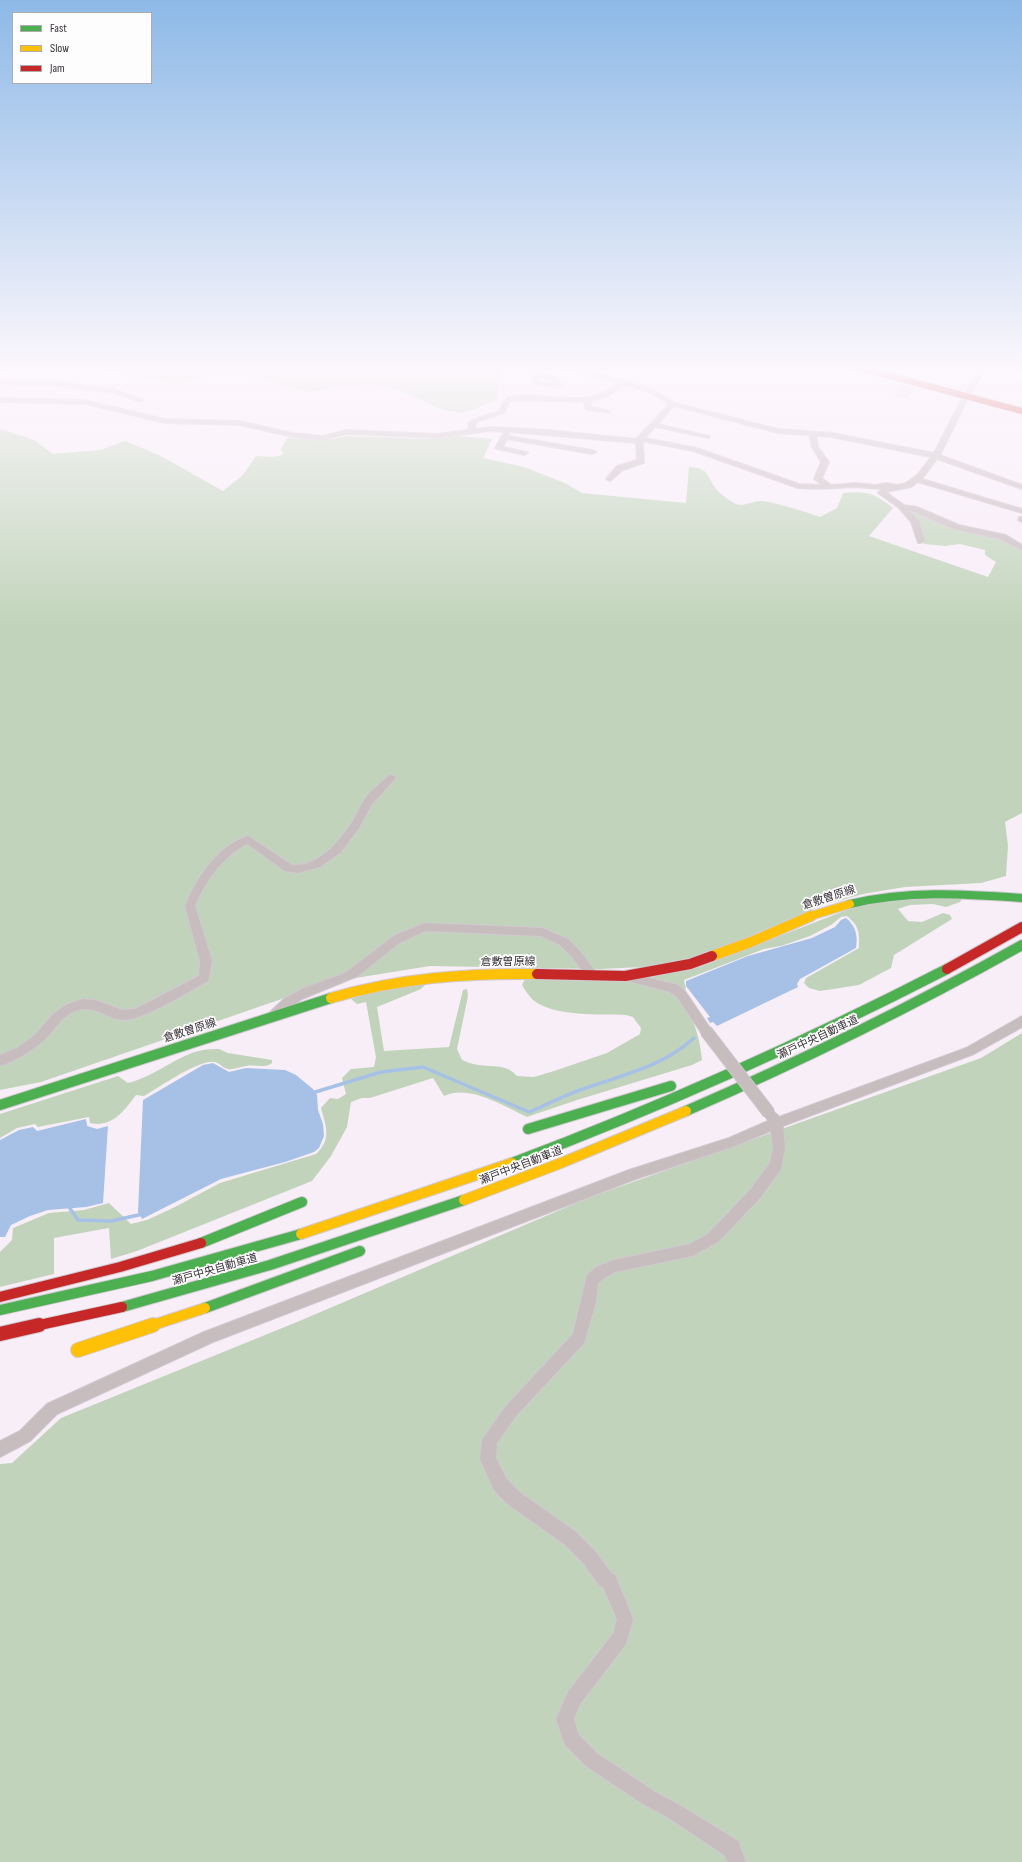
<!DOCTYPE html>
<meta charset="utf-8">
<style>
body{margin:0}
#map{position:relative;width:1022px;height:1862px;overflow:hidden;background:#f8eef8;font-family:"Sofia Sans Condensed",sans-serif}
canvas{display:block}
.legend{position:absolute;left:12px;top:12px;width:140px;height:72px;box-sizing:border-box;background:#fdfdfd;border:1px solid #aeabae;margin:0;padding:5px 7px;list-style:none;font-size:12px;color:#383138}
.legend li{display:flex;align-items:center;gap:8px;height:20px}
.legend b{width:20px;border:1px solid #aeabae}
</style>
<div id="map">
<canvas width="1022" height="1862"></canvas>
<ul class="legend">
<li><b style="height:5px;background:#4caf50"></b>Fast</li>
<li><b style="height:5px;background:#ffc107"></b>Slow</li>
<li><b style="height:5px;background:#c62828"></b>Jam</li>
</ul>
</div>
<script>
const c = document.querySelector('canvas').getContext('2d');
c.lineJoin = 'round';
function fillPath(path, color) { c.fillStyle = color; c.fill(path, 'evenodd'); }
function stroke(path, color, width, dash) { c.strokeStyle = color; c.lineWidth = width; c.lineCap = dash ? 'butt' : 'round'; c.setLineDash(dash || []); c.stroke(path); }
function label(font, color, halo, rows, align = 'center') {
  c.font = font + ' "Sofia Sans Condensed","Noto Sans JP",sans-serif'; c.lineWidth = 3.5; c.setLineDash([]); c.textBaseline = 'middle'; c.strokeStyle = halo; c.fillStyle = color; for (const [text, x, y, turn = 0] of rows) {
    c.save(); c.translate(x, y); c.rotate((+turn || 0) * Math.PI / 180); c.textAlign = isNaN(turn) ? turn : align; if (halo) c.strokeText(text, 0, 0); c.fillText(text, 0, 0); c.restore();
  }
}
const forest = new Path2D(`
 M114 367H498L500 371 498 400 464 413 443 410 399 390 372 384 335 388 308 392 272 383 252 375H208L179 384 123 374Z
 M0 429 34 440 53 454 100 450 125 441 159 455 223 491 243 475 256 456 273 457 283 455 281 449 287 438 324 440 349 436 430 439 461 436 492 439 483 458 524 467 565 483 582 493 686 503 689 467C710 468 706 476 717 490 720 494 729 500 734 503 742 508 752 501 761 501 775 502 806 512 820 517L837 508 843 493C867 491 874 493 893 508L869 536 988 577 996 562 985 555V550L960 544 945 546 924 544 922 534 909 511 912 510 955 528 1000 538 1022 550V813L1005 822 1008 846 1006 876 981 883 905 887 863 894 823 905 743 939 691 958 643 967 600 969 430 966 331 982 41 1082 0 1090Z
 M924 896 963 898 960 902 946 907 933 904 910 905 898 909 908 921 922 922 943 913 950 915 952 919 894 955 891 968 859 985 820 991 809 988 804 983 806 978 859 948C859 932 860 927 847 916L841 917 831 925 810 936 781 946 764 949 684 980 686 989 683 990 668 982 654 980 651 977 652 974 700 967 862 904Z
 M525 979C570 980 616 976 659 988 664 990 670 990 674 993 692 1009 700 1037 702 1060L692 1065 577 1100 527 1117C504 1106 469 1084 444 1096L433 1078 370 1098H362L351 1102 347 1127 331 1156 312 1181 137 1251 111 1259 109 1228 54 1238V1274L0 1287V1252L12 1240 13 1228 49 1213 84 1210 109 1203 131 1224 147 1220 173 1208 220 1183 316 1154C332 1139 326 1127 321 1108L330 1098 338 1099 346 1094 342 1078 351 1069 374 1067 376 1057 366 1002 357 1004 351 999 374 991 429 981 421 989 377 1007 384 1051 449 1047 463 990 467 989 468 996 457 1049 462 1060C467 1062 472 1064 478 1065 493 1067 507 1064 517 1076L534 1077 554 1071 607 1053 640 1034 641 1028 633 1017 626 1015C600 1014 554 1017 533 1000 529 996 525 990 522 985Z
 M1022 1033V1862H0V1464L12 1463 61 1418 297 1322 588 1198 981 1058Z
 M219 1049 228 1053 272 1060V1063C265 1069 255 1064 246 1066 240 1067 233 1070 228 1069 220 1067 219 1060 209 1062 191 1065 161 1086 144 1096L136 1095C124 1111 112 1128 90 1123L89 1117 38 1127 35 1124 17 1128 0 1138V1114L118 1076 128 1083C154 1077 179 1054 203 1050 208 1049 214 1049 219 1049Z`);
const water = new Path2D(`
 M846 918C856 926 858 936 856 948L800 979 797 984 798 987 717 1026 713 1022 710 1023 707 1018 710 1017 686 986V981L748 956 812 938 835 927 841 920Z
 M213 1063 229 1072 246 1068 285 1070 296 1075 313 1089 317 1095 318 1110 323 1124 324 1136 319 1148 314 1152 285 1162 221 1179 142 1219 138 1212 143 1100 203 1065Z
 M86 1119 87 1126 97 1129 108 1126 103 1203 86 1207 48 1210 30 1216 11 1225 5 1237H0V1140L19 1130 33 1127 37 1131Z`);
const stream = new Path2D(`
 M312 1093 381 1072 423 1067 529 1112C549 1104 568 1093 589 1087 626 1074 663 1066 694 1038
 M67 1204 78 1220 111 1221 143 1214`);
const building = new Path2D(`
 M902 385 916 388 908 399 893 396Z`);
const street = new Path2D(`
 M0 367H9L0 371Z
 M106 367H112L113 368 110 370Z
 M533 367H539L537 372 556 378 562 385 559 387 534 385 530 373ZM538 376 552 380 554 383 539 382Z
 M560 367H571L625 381 651 389 675 403 778 429 832 433 934 453 963 396 981 367H987L969 396 940 455 1022 485V489L937 459 922 479 1022 509V513L918 482 911 487 886 492 904 505 917 507 959 525 1006 535 1022 545V550L1000 539 954 529 909 510 919 521 925 541 921 543H918L911 522 899 508 878 493 882 488C873 490 864 487 854 487 835 488 817 490 798 488L693 451 642 441 643 444 644 463 623 470 610 481 606 479 617 466 637 460 636 443 510 432 509 436 592 450 596 452 592 454 507 439 503 447 526 452 528 453 524 455 497 449 495 448 504 432 490 431 436 438 347 434 322 440 292 437 240 425 165 423 85 404 0 402V398L85 400 165 419 240 421 292 433 322 436 347 430 436 434 468 430 469 423 472 420 499 411 503 402 509 397C547 389 584 412 618 383ZM624 385 647 391 669 404 636 439 548 430 490 427 475 429 476 422 504 413 509 403 513 400 585 402 584 405 587 410 610 413V411L592 407 590 405 592 401 608 396ZM674 406 778 433 809 435 812 447 821 462 814 479 822 485 799 484 697 448 645 438 655 427 709 438V436L658 424ZM816 436 832 437 931 457 917 475 906 483 897 485 887 483 875 485 856 483 831 485 822 478 829 462 818 447Z
 M0 380 66 382 85 386 112 388 143 400 140 402 111 392 85 390 66 386 0 384Z
 M1019 517H1022V522L1018 520Z
 M391 775 394 776 396 778 394 780 372 804 359 828 341 852 320 867 298 873 285 871 247 844C224 855 204 883 195 906L212 961 208 981C189 991 143 1021 122 1020 105 1018 93 1004 75 1011 60 1017 54 1032 42 1042 30 1052 15 1061 0 1066V1055L17 1048 35 1035 53 1014 66 1005 83 999 95 1000 122 1010 135 1009 199 976 200 961 185 906C196 879 218 845 248 836L292 865C317 867 337 844 350 825 356 817 359 808 364 800 370 791 380 784 388 776Z
 M425 923 542 928 568 939 580 951 598 975 596 978H588L572 957 560 945 541 936 425 931 398 944 358 976 302 999 284 1012 276 1020 272 1022 268 1020 266 1017 268 1014 285 998 304 988 345 973 395 935Z
 M625 972 678 985 685 991 710 1028 712 1031 710 1034 706 1036 702 1034 677 997 670 992 621 979 619 976 621 973Z
 M1022 1016V1027L974 1054 783 1126 785 1148 781 1169 760 1198 718 1242 692 1256 615 1272 606 1277 598 1283 596 1302 584 1343 516 1416 497 1443 496 1458 506 1478 518 1491 576 1532 596 1552 611 1573 615 1575 633 1619 626 1644 580 1704 574 1719 578 1734 598 1754 655 1792 681 1806 738 1841 746 1862H728L724 1855 669 1818 643 1804 586 1766 565 1745 556 1719 568 1692 613 1634 617 1619 603 1587 599 1585 584 1564 564 1544 506 1503 494 1490 480 1459 482 1440 506 1406 573 1334 587 1275 596 1267 614 1260 690 1244 708 1234 750 1190 770 1163 773 1148 771 1131 732 1147 636 1179 213 1342 57 1414 30 1441 0 1457V1441L20 1431 47 1404 204 1332 629 1170 729 1138 768 1121 766 1117 768 1113C773 1111 776 1112 779 1117L966 1048Z`);
const fastFar1 = new Path2D(`
 M850 904C907 890 964 894 1022 898`);
const fast = new Path2D(`
 M0 1105 331 998
 M686 1111C801 1061 913 1006 1022 945
 M528 1129 671 1086
 M512 1163C661 1107 805 1042 947 969
 M201 1243 302 1202
 M122 1307 270 1265 464 1200
 M205 1308 360 1251
 M0 1310 152 1276 301 1234`);
const slowFar2 = new Path2D(`
 M807 917 850 904`);
const slowFar1 = new Path2D(`
 M712 956 751 942 811 916
 M331 998C399 978 467 973 537 974
 M464 1200 561 1163 686 1111
 M301 1234 512 1163
 M150 1326 205 1308`);
const slow = new Path2D(`
 M78 1350 153 1325`);
const jamFar2 = new Path2D(`
 M857 367 1022 411`);
const jamFar1 = new Path2D(`
 M947 969 1022 927
 M537 974 625 976 690 964 712 956
 M0 1297 120 1267 201 1243
 M35 1326 122 1307`);
const jam = new Path2D(`
 M0 1334 39 1325`);
const streetBridge = new Path2D(`
 M706 1031 769 1113`);
const streetNames = [
 ["倉敷曽原線",829,898,-18],
 ["倉敷曽原線",508,962],
 ["倉敷曽原線",190,1031,-18],
 ["瀬戸中央自動車道",818,1038,-25],
 ["瀬戸中央自動車道",521,1166,-21],
 ["瀬戸中央自動車道",215,1270,-16]
];
fillPath(forest, '#c1d4bb');
fillPath(water, '#a6c0e6');
stroke(stream, '#a6c0e6', 3.5);
fillPath(building, '#e1d6da');
stroke(street, '#d1c9d1', 2);
stroke(fastFar1, '#d1c9d1', 10);
stroke(fast, '#d1c9d1', 12);
stroke(slowFar2, '#d1c9d1', 10);
stroke(slowFar1, '#d1c9d1', 12);
stroke(slow, '#d1c9d1', 16);
stroke(jamFar2, '#d1c9d1', 8);
stroke(jamFar1, '#d1c9d1', 12);
stroke(jam, '#d1c9d1', 16);
fillPath(street, '#c7bcbe');
stroke(fastFar1, '#4caf50', 8);
stroke(fast, '#4caf50', 10);
stroke(slowFar2, '#ffc107', 8);
stroke(slowFar1, '#ffc107', 10);
stroke(slow, '#ffc107', 14);
stroke(jamFar2, '#c62828', 6);
stroke(jamFar1, '#c62828', 10);
stroke(jam, '#c62828', 14);
stroke(streetBridge, '#d1c9d1', 14, []);
stroke(streetBridge, '#c7bcbe', 12);
const sky = c.createLinearGradient(0, 0, 0, 627);
sky.addColorStop(0, '#8db9e7');
sky.addColorStop(0.59, '#fcf7fc');
sky.addColorStop(1, '#fcf7fc00');
c.fillStyle = sky;
c.fillRect(0, 0, 1022, 627);
label('11px', '#383138', '#fdfdfd', streetNames);
</script>
